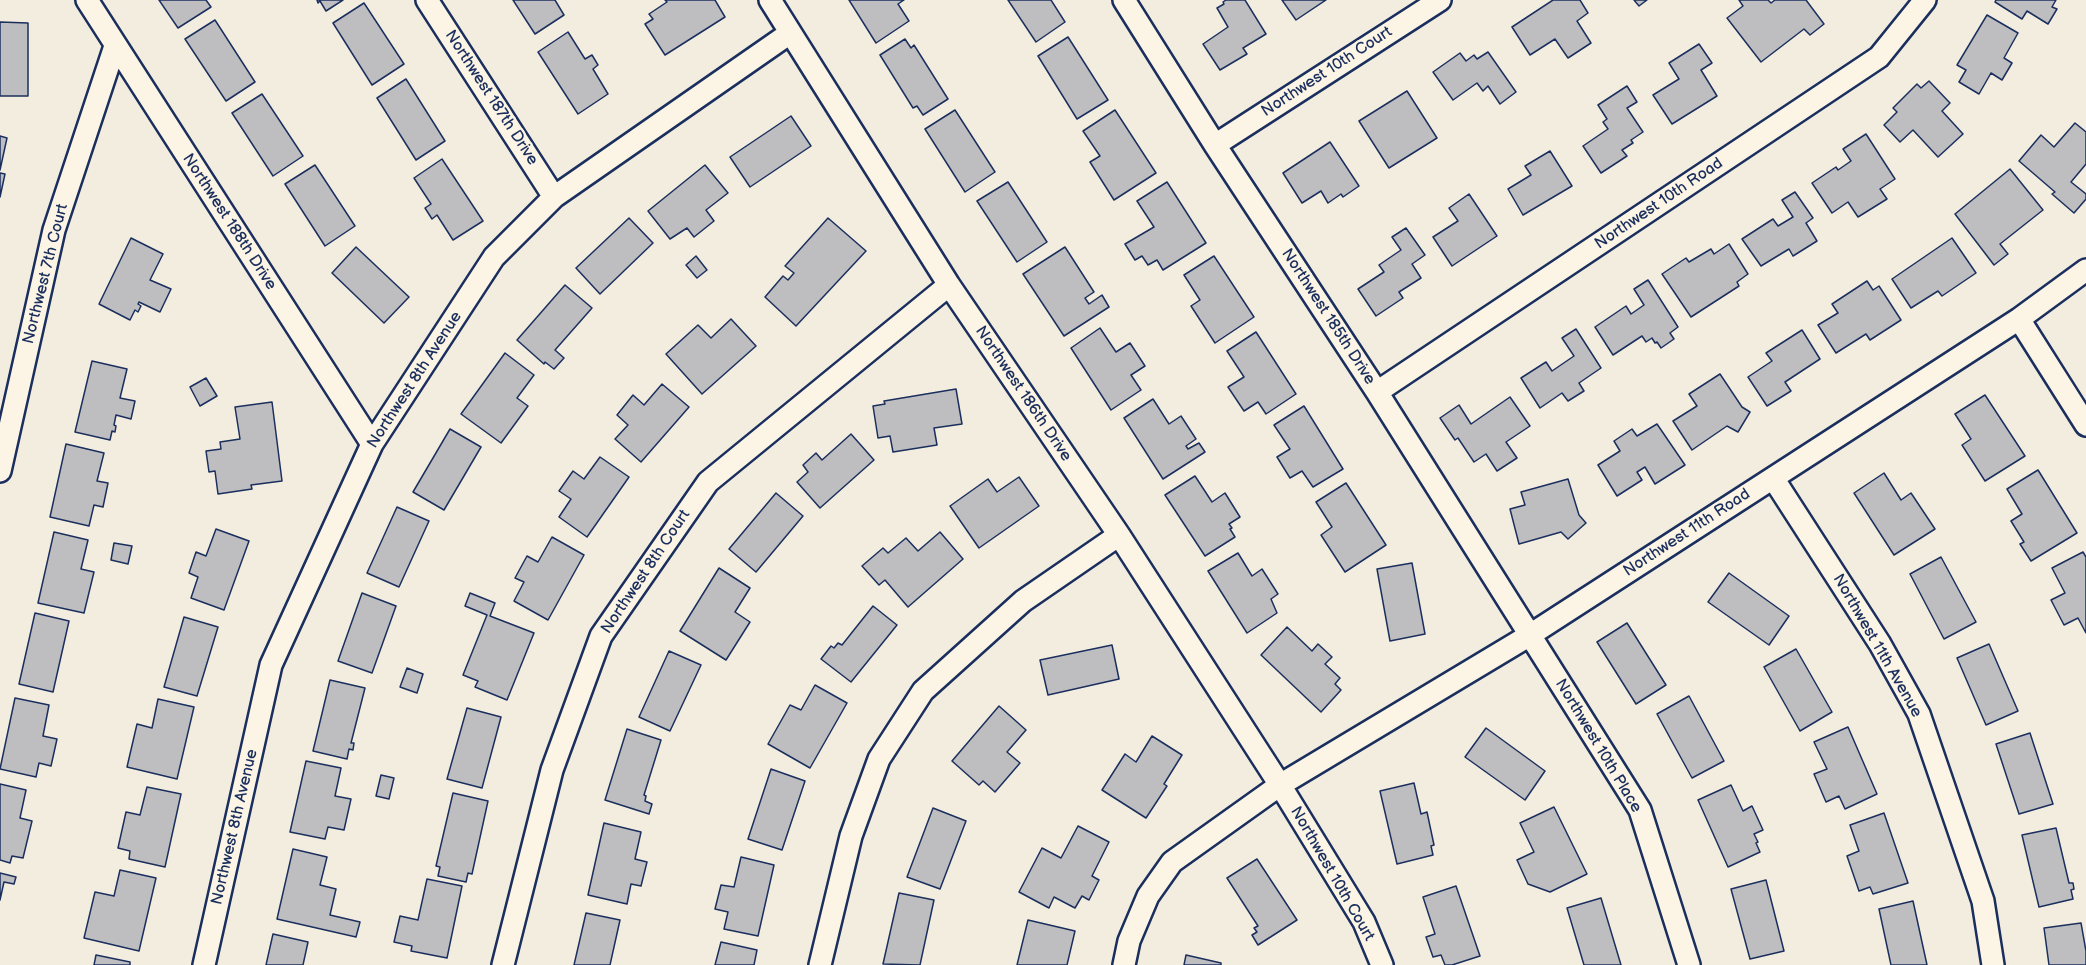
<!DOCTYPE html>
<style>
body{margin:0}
canvas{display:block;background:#f3ede0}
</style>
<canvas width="2086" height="965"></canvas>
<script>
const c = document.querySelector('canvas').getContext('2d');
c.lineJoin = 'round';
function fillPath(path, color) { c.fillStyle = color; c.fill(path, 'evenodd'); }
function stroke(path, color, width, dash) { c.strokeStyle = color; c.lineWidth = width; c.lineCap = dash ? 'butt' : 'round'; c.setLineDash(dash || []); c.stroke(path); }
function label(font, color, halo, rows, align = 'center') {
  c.font = font + ' "Balsamiq Sans",sans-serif'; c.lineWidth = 4.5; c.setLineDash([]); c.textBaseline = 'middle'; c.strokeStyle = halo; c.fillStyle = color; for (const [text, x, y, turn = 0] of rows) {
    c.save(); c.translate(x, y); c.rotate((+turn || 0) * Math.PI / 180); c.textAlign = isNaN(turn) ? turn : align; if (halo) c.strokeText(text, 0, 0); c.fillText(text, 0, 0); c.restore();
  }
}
const building = new Path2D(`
 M159 0H206L211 7 178 28Z
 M317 0H343L326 11 320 1 318 3Z
 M513 0H555L564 15 535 34Z
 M665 0H715L725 17 665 55 645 24 653 19 649 14 667 2Z
 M849 0H904L898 4 909 21 876 43Z
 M1008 0H1051L1065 22 1036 42Z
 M1226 0H1245L1266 34 1243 48 1247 54 1220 70 1203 44 1228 27 1217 8 1224 4 1223 2Z
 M1282 0H1326L1296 20Z
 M1553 0H1580L1588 13 1577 21 1591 43 1568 58 1555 39 1530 55 1512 27Z
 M1634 0H1647L1639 6Z
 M1739 0H1768L1771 3 1775 0H1806L1824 24 1810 35 1804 29 1761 62 1727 18 1743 6Z
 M1996 0H2056L2052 7 2057 9 2048 24 2027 11 2022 19 1995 2Z
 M364 3 404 64 372 85 333 23Z
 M1987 15 2018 33 2004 58 2012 63 2002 80 1991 73 1979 94 1959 82 1966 70 1957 65Z
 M215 20 255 82 226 101 185 39Z
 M0 22 28 23V96H0Z
 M568 32 585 59 592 55 598 65 593 69 608 94 578 114 538 52Z
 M1068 37 1108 100 1077 119 1038 56Z
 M905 39 911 48 914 45 948 99 923 115 917 106 913 108 880 55Z
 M1699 44 1712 63 1701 70 1717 96 1672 124 1653 95 1679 79 1669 63Z
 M1488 52 1516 92 1500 104 1488 86 1483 91 1477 83 1453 100 1433 72 1460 53 1466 61 1474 55 1477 59Z
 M406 79 445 141 416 160 377 98Z
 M1929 81 1950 103 1942 111 1963 134 1938 157 1913 130 1900 142 1884 125 1897 112 1893 108 1917 84 1921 88Z
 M1627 86 1637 102 1627 108 1643 132 1631 140 1633 143 1622 150 1627 156 1601 173 1583 146 1608 129 1603 122 1607 119 1598 105Z
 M1407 91 1437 138 1389 168 1359 121Z
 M262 94 303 156 273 176 232 113Z
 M955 110 995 172 965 192 925 129Z
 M1115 110 1156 173 1114 200 1090 162 1100 156 1083 131Z
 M791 116 811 146 750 187 730 157Z
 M2075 123 2086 132V164L2071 182 2086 194V199L2074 213 2052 194 2055 192 2019 161 2041 135 2054 147Z
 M1866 134 1895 179 1880 189 1887 199 1858 217 1848 202 1832 213 1812 183 1836 167 1838 170 1851 161 1843 149Z
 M0 136 7 138 0 170Z
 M1330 142 1359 186 1343 197 1341 194 1328 203 1321 191 1302 203 1283 173Z
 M1550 151 1572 186 1523 215 1508 189 1531 175 1525 166Z
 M442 159 483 221 453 240 437 215 432 219 425 208 431 204 414 178Z
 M315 165 355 226 325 246 285 184Z
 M705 165 728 193 706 210 714 221 694 237 687 228 670 239 648 211Z
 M2010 169 2043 210 2000 244 2008 254 1994 265 1955 214Z
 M0 173 5 174 0 197Z
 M1008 182 1047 242 1017 262 977 201Z
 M1167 182 1206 243 1163 270 1157 260 1148 265 1142 256 1135 260 1125 244 1154 227 1137 201Z
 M1795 192 1813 218 1806 223 1817 241 1793 256 1789 249 1761 266 1742 239 1773 219 1778 226 1793 217 1782 200Z
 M1469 194 1497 236 1452 266 1433 237 1458 221 1449 208Z
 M629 218 653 243 600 294 576 268Z
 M828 218 866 251 796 326 765 297 783 276 788 280 794 273 785 266Z
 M1406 228 1425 255 1412 264 1421 278 1399 292 1403 298 1376 316 1358 289 1384 272 1379 265 1401 250 1392 237Z
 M131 238 163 254 150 280 171 289 160 312 139 302 138 304 141 306 138 312 135 310 130 320 99 304Z
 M1952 238 1976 273 1942 296 1938 291 1911 308 1892 279Z
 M1729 244 1748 274 1737 282 1739 286 1691 317 1662 274 1686 258 1689 262 1711 249 1714 254Z
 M356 247 409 297 384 323 332 273Z
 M1065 247 1094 292 1085 298 1089 304 1102 295 1109 307 1064 336 1023 274Z
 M696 256 707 270 697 278 686 265Z
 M1214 256 1254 317 1215 343 1191 306 1200 300 1184 275Z
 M1648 280 1678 327 1670 333 1674 339 1661 348 1657 342 1655 343 1652 338 1646 342 1642 336 1613 355 1595 327 1626 306 1631 314 1644 305 1634 289Z
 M1867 281 1873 290 1879 286 1901 320 1870 340 1866 334 1836 353 1818 325 1838 313 1832 304Z
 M565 285 592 308 555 350 564 358 554 369 545 362 544 364 517 340Z
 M731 319 756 346 702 394 666 354 698 325 711 338Z
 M1100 328 1116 352 1130 343 1145 366 1131 375 1141 390 1111 410 1071 348Z
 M1576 329 1601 368 1579 383 1584 391 1568 401 1562 393 1540 408 1521 378 1546 362 1552 371 1574 356 1562 338Z
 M1802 330 1820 359 1785 382 1791 391 1767 406 1748 377 1772 361 1766 353Z
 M1256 332 1296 394 1266 414 1258 402 1244 411 1228 387 1244 377 1227 351Z
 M505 353 534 375 517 398 528 406 501 443 461 414Z
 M92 361 127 369 120 398 135 401 131 419 116 415 114 425 116 426 115 432 112 431 110 440 75 432Z
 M1720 374 1742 407 1750 412 1738 432 1727 426 1692 450 1673 421 1697 406 1689 394Z
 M206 378 217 396 200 406 190 387Z
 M662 384 689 407 641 462 615 439 628 425 617 415 633 395 644 405Z
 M956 389 962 424 934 428 937 445 893 452 890 436 878 438 873 406 885 404 884 401Z
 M1985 395 2025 456 1985 481 1962 445 1971 439 1955 414Z
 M1510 397 1530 426 1506 442 1517 458 1497 471 1486 454 1474 462 1458 438 1455 440 1440 418 1459 405 1471 424Z
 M1153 399 1169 424 1181 416 1196 439 1186 446 1188 449 1199 443 1205 452 1163 479 1124 418Z
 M272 402 282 481 251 485 252 489 218 494 215 471 209 472 206 451 221 449 220 442 240 439 235 407Z
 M1304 406 1343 469 1313 487 1302 471 1290 478 1277 457 1290 449 1274 425Z
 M1657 424 1685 465 1655 484 1645 467 1637 472 1642 480 1617 496 1598 465 1620 451 1614 441 1632 429 1637 436Z
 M450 429 481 447 444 510 413 492Z
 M851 434 874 460 820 508 797 482 808 472 803 465 816 453 822 460Z
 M66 444 104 453 97 481 108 483 103 507 94 505 89 526 50 517Z
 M600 457 629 477 587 537 559 517 571 499 559 491 573 471 584 479Z
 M2038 470 2077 533 2031 561 2020 544 2024 542 2011 521 2022 514 2007 489Z
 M1884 473 1901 500 1911 493 1935 529 1894 555 1854 493Z
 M1195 476 1212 502 1225 493 1240 517 1229 524 1232 528 1230 529 1235 537 1205 556 1165 495Z
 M1019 477 1039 506 979 548 950 506 988 479 997 492Z
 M1568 479 1579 515 1586 523 1568 539 1561 532 1519 544 1510 509 1525 505 1521 492Z
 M1346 483 1386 545 1345 572 1321 535 1332 527 1316 502Z
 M776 493 803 516 756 572 729 549Z
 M397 507 429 521 399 587 367 573Z
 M216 529 249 541 224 610 191 598 198 577 189 573 196 552 206 556Z
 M54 532 88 540 81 569 94 572 84 613 38 603Z
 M940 532 963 559 908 607 885 580 879 585 862 566 883 548 888 553 906 538 918 551Z
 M552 537 584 555 548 620 514 601 524 582 515 578 527 556 538 562Z
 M114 543 132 546 128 564 111 560Z
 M2083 552 2086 557V633L2078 618 2064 625 2051 600 2065 593 2052 568Z
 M1238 553 1252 576 1262 569 1278 594 1271 599 1277 613 1247 633 1208 571Z
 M1941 557 1976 622 1944 639 1910 574Z
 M1412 563 1425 634 1390 641 1377 569Z
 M719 568 750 588 735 612 750 622 726 660 680 631Z
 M1729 573 1789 616 1769 645 1708 602Z
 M362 593 396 606 372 673 338 661Z
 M470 593 495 603 490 616 534 633 507 700 475 687 478 681 463 675 487 615 465 606Z
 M873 606 897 625 851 682 821 659 831 646 834 648 838 643 842 645Z
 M35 613 69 621 53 692 19 684Z
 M184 617 218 627 197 696 164 687Z
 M1627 623 1666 685 1636 704 1597 642Z
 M1287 627 1312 651 1318 644 1332 657 1325 664 1340 678 1335 684 1341 690 1321 712 1261 655Z
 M1989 644 2018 711 1986 725 1957 658Z
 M1112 645 1119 679 1048 695 1040 660Z
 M1796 649 1832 712 1800 731 1764 667Z
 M669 651 701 665 670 731 639 717Z
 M407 668 423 674 417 693 400 687Z
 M330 680 365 688 351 743H354L353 750 349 749 347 759 313 751Z
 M815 685 847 703 810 768 768 744 790 705 801 710Z
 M1689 696 1724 761 1692 778 1657 714Z
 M15 698 49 705 43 736 57 739 51 766 39 763 36 777 0 769Z
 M158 699 194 707 177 779 127 767 137 724 152 728Z
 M999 706 1026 730 1007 752 1020 763 995 792 983 781 979 785 952 761Z
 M467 708 501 717 482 788 447 779Z
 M1848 727 1877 794 1845 809 1839 796 1826 802 1814 774 1827 769 1814 742Z
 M1486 728 1545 771 1525 800 1465 757Z
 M627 729 661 740 644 795 646 796 645 801 652 804 649 814 605 800Z
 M2030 733 2053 804 2019 814 1996 744Z
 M1152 736 1182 755 1164 784 1167 786 1146 818 1102 790 1125 754 1136 762Z
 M306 761 341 768 335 796 351 799 344 830 328 827 325 839 290 832Z
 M771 769 805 781 782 850 748 839Z
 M381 775 394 778 389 799 376 796Z
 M1414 783 1421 814 1427 812 1434 845 1431 846 1433 855 1397 864 1380 791Z
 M0 784 26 790 20 818 32 821 23 858 12 856 10 863 0 860Z
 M1731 785 1743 811 1752 806 1763 830 1754 834 1758 842 1756 843 1760 852 1728 867 1698 800Z
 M147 787 181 794 165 867 129 859 130 851 118 848 126 812 140 815Z
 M453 793 488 801 472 874 468 873 466 882 438 876 440 867 436 866Z
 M1554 807 1587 874 1550 892 1528 884 1517 860 1534 852 1520 823Z
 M933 808 966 821 940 889 907 877Z
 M1884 813 1908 883 1873 894 1870 887 1859 891 1847 856 1859 851 1850 825Z
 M604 823 641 832 635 859 647 862 641 886 631 884 627 904 588 895Z
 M1078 826 1109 842 1092 876 1099 880 1089 900 1082 896 1075 908 1054 897 1049 908 1019 892 1042 848 1061 858Z
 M2056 828 2069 883H2073L2074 889 2071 890 2073 899 2039 907 2022 835Z
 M293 849 327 857 320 885 336 889 330 915 360 922 356 937 277 919Z
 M741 857 774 865 758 936 724 929 728 912 715 909 721 885 734 887Z
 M1257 859 1297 920 1258 945 1252 935 1257 932 1254 928 1258 926 1227 878Z
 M120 870 156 878 139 951 84 938 95 892 114 896Z
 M0 873 16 877 14 884 4 882 0 900Z
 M427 879 462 886 447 958 411 951 412 946 394 942 400 916 418 920Z
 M1766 880 1784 951 1750 959 1731 889Z
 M1456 886 1480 956 1452 965H1445L1441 955 1433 957 1426 937 1435 934 1423 897Z
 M899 893 934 900 920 965 883 964Z
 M1601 898 1621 965H1584L1567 908Z
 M1913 901 1927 965H1891L1879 909Z
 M586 913 620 920 610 965H574Z
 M1028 920 1075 931 1067 965H1017Z
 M2081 923 2086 951V965H2049L2044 928Z
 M273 934 308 942 303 965H266Z
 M721 942 757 950 754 965H715Z
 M96 955 130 962V965H94Z
 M1186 955 1221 963V965H1184Z`);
const minor = new Path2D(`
 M87 0 372 444
 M427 0 554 197
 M770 0 949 285 1119 535 1280 785 1364 922 1382 965
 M1124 0 1215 145 1377 392 1640 810 1689 965
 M1215 145 1440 0
 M2019 319 2086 425
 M1377 392 1879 57 1925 0
 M0 471 54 230 115 46
 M1773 478 1880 644 1919 714 1983 901 1993 965
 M204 965 271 665 372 444 494 257 554 197 790 33
 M503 965 552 770 601 636 708 482 949 285
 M820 965 851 836 879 759 923 691 1023 601 1119 535
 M1124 965 1129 941 1148 896 1172 862 1280 785 1530 635 2019 319 2086 270`);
const streetNames = [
 ["Northwest 10th Court",1327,72,-33],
 ["Northwest 187th Drive",491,98,57],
 ["Northwest 10th Road",1659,204,-34],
 ["Northwest 188th Drive",229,222,57],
 ["Northwest 7th Court",46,274,-76],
 ["Northwest 185th Drive",1328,317,57],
 ["Northwest 8th Avenue",415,380,-57],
 ["Northwest 186th Drive",1023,394,56],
 ["Northwest 11th Road",1687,533,-33],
 ["Northwest 8th Court",646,572,-56],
 ["Northwest 11th Avenue",1877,646,60],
 ["Northwest 10th Place",1598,746,59],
 ["Northwest 8th Avenue",235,827,-77],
 ["Northwest 10th Court",1332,874,60]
];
fillPath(building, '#bebec0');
stroke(building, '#1b2f5e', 1.5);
stroke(minor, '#1b2f5e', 26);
stroke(minor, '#fcf5e5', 21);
label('16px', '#1b2f5e', '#fcf5e5', streetNames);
</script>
